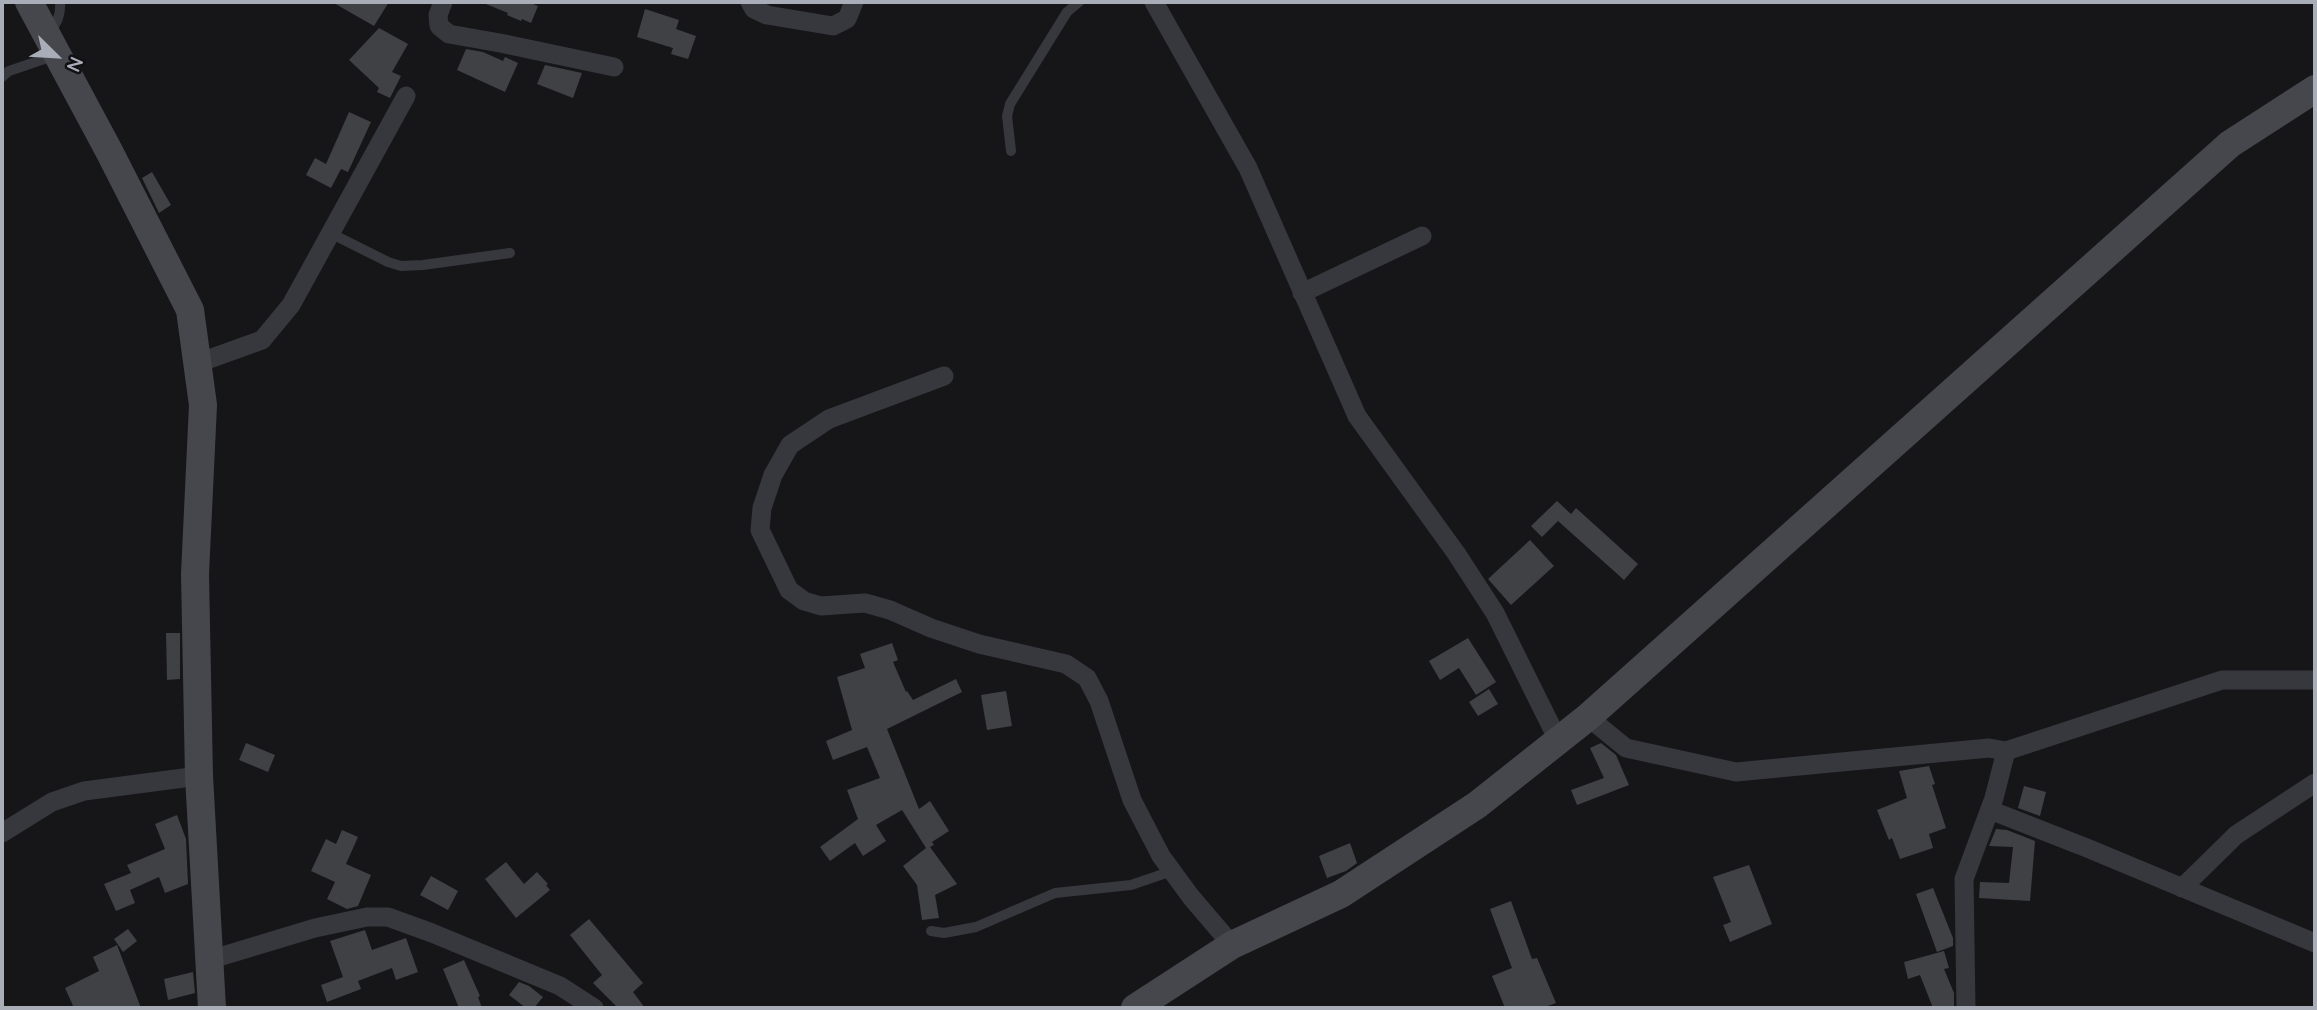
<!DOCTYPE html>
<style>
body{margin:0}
#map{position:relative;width:2317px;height:1010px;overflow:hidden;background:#161618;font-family:Quicksand,sans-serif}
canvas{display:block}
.frame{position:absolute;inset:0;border:4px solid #a8adb8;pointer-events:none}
.north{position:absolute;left:21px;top:21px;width:70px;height:70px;-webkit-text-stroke:5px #111113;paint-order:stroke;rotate:114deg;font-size:19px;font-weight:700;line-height:28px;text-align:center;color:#a8adb8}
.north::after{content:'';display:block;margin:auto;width:24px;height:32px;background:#a8adb8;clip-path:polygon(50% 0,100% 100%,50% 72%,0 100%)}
</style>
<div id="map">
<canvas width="2317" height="1010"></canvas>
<div class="frame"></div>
<div class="north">N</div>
</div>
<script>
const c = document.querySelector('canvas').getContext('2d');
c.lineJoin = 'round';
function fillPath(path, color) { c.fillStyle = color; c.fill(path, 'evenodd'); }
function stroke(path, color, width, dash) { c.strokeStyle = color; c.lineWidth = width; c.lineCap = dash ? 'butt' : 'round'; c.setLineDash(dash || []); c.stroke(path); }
const building = new Path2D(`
 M332 2H389L374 26Z
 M481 2H528L538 6 531 23 522 19 521 21 507 15 508 13Z
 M645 9 679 20 676 29 696 36 688 59 671 54 673 48 637 37Z
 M379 28 408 44 392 72 401 76 390 98 377 92 379 88 349 60Z
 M466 49 483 52 503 61 505 57 518 63 505 92 457 70Z
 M545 65 582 73 573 98 537 84Z
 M349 112 371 122 348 172 341 169 331 188 306 175 315 158 326 164Z
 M152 172 171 205 159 213 142 178Z
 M1557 501 1571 514 1576 508 1638 564 1624 580 1558 521 1542 537 1531 526Z
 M1530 540 1554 566 1511 605 1488 579Z
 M166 633H180V679L167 680Z
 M1468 638 1496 682 1476 695 1459 668 1440 680 1429 661Z
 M892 643 898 660 893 662 906 692 907 691 913 700 956 679 962 692 887 729 919 809 930 801 949 831 932 842 934 845 930 847 957 884 935 895 939 918 922 920 917 885 903 866 926 848 902 810 876 825 886 841 863 856 855 843 830 861 820 847 858 819 847 790 880 778 867 747 833 760 826 741 852 730 837 677 865 668 860 654Z
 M1489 689 1498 704 1478 716 1469 702Z
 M1006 691 1012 726 987 730 981 695Z
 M246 743 275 755 268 772 239 760Z
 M1601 743 1616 755 1629 785 1577 805 1571 790 1604 778 1590 748Z
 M1929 766 1935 784 1932 785 1946 828 1929 834 1933 848 1900 859 1892 838 1889 840 1877 810 1907 798 1899 771Z
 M2024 786 2046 792 2040 816 2018 808Z
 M177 815 186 839 188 884 165 893 159 877 130 890 135 903 116 911 104 884 131 873 127 865 165 849 155 824Z
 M1996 829 2007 830 2035 841 2030 901 1979 898 1980 882 2009 883 2013 847 1989 846Z
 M342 830 358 837 346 864 371 875 358 906 347 909 327 899 335 882 311 871 326 839 336 844Z
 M1350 843 1357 863 1346 871 1327 878 1319 856Z
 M506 862 524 884 537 872 548 884 546 885 550 890 516 918 485 879Z
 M1749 865 1772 924 1730 942 1723 925 1731 922 1713 877Z
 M431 876 458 891 448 910 420 895Z
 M1933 888 1953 938V946L1937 952 1916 894Z
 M1511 901 1532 959 1537 958 1556 1003 1543 1008H1505L1492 976 1512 968 1490 909Z
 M589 919 643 983 633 992 645 1008H618L593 983 602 975 570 935Z
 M128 929 137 941 123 952 114 939Z
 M365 930 372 950 406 938 418 972 396 980 392 968 358 981 361 989 327 1002 321 985 343 977 330 941Z
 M117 945 141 1008H74L65 988 99 971 93 957Z
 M1944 951 1949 968 1944 969 1954 993V1008H1933L1920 975 1908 979 1904 962Z
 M464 960 480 996 478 997 482 1008H459L443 969Z
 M193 972 195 993 168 1000 164 979Z
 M519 982 529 986 543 997 534 1008H526L509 995Z`);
const lane = new Path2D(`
 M49 33C57 23 61 15 60 2
 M2 77 9 71 56 55
 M1011 151 1007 116 1010 104 1067 12 1079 2
 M330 233 388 262 401 266 423 265 510 253
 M931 931 944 933 976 927 1055 893 1131 885 1172 871`);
const street = new Path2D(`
 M443 2 438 15 439 26 449 34 500 43 614 67
 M750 2 754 9 767 15 833 26 847 19 854 2
 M1154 2 1248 168 1357 416 1456 553 1495 613 1558 740
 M1302 293 1422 236
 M198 363 262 340 291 305 406 96
 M944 376 829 419 790 445 773 475 762 508 760 530 789 590 804 601 821 606 865 603 890 610 931 628 979 644 1066 664 1087 678 1099 701 1132 800 1161 856 1191 897 1232 945
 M1588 717 1626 748 1736 772 1989 748 2006 751 2222 680H2315
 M1990 810 2087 848 2315 943
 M2 833 52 802 84 791 199 776
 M2182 888 2236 835 2315 783
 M209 960 315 928 367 917H388L432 933 560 986 594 1008
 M1966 1008 1964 879 1994 798 2006 751`);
const secondary = new Path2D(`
 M29 2 109 151 190 310 203 405 195 574 199 776 212 1008
 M1135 1008 1232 945 1341 894 1477 805 1588 717 2230 144 2315 89`);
fillPath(building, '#404145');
stroke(lane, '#37383d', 10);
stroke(street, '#37383d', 19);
stroke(secondary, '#45474d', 28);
</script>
